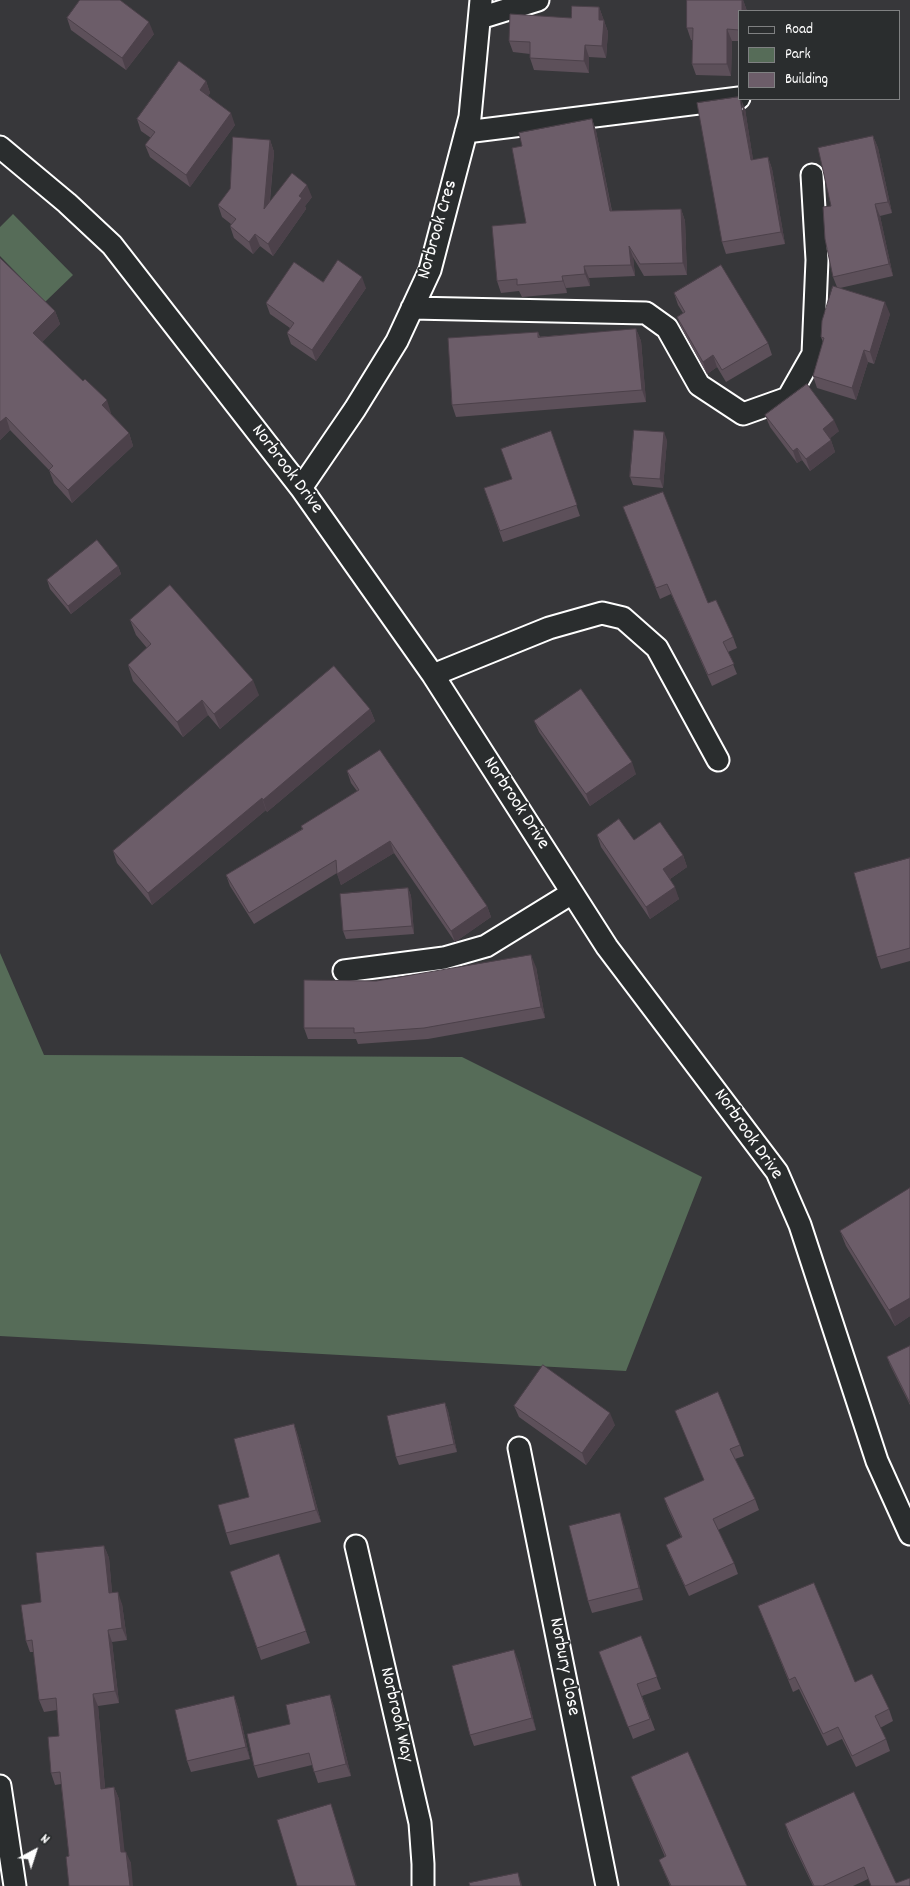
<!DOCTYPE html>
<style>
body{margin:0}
#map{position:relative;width:910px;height:1886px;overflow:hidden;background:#37373a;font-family:Dekko,sans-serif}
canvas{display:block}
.legend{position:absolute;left:738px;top:10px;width:162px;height:90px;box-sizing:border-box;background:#2a2d2e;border:1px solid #7f8182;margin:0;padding:6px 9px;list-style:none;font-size:15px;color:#fff}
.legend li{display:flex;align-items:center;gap:10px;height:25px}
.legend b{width:25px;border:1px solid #7f8182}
.north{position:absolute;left:10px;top:1826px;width:50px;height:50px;-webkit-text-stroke:4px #2a2d2e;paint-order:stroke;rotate:40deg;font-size:14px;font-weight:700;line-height:20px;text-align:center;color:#fff}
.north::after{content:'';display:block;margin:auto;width:18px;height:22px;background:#fff;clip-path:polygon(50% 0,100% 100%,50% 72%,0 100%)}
</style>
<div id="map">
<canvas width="910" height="1886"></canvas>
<ul class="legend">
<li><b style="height:6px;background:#2a2d2e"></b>Road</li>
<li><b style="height:14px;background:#566c58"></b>Park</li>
<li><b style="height:14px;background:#6c5d69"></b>Building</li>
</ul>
<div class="north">N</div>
</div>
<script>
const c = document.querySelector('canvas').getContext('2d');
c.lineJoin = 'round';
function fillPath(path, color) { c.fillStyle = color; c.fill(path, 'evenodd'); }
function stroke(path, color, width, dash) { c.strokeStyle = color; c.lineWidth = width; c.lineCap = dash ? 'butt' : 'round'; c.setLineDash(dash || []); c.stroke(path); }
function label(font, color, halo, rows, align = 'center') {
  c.font = font + ' Dekko,sans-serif'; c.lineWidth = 4; c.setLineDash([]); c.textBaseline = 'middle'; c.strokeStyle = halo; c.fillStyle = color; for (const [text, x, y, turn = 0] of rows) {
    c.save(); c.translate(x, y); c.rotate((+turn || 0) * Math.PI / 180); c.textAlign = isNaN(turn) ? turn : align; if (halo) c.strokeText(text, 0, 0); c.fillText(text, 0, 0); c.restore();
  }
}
const green = new Path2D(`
 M13 214 73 275 45 302 0 256V227Z
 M0 953 44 1055 462 1057 702 1177 626 1371 0 1336Z`);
const minor = new Path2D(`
 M480 18 538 0
 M466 132 739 98
 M0 147 67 203 112 245 301 488 433 675 607 947 777 1172 800 1225 877 1461 910 1534
 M412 308 646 313 667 328 699 385 743 414 788 398 813 354 817 260 812 175
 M301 488 355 409 397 341 430 270 470 117 481 0
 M433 675 549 628 602 613 623 618 657 648 718 760
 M344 971 444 958 486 946 572 893
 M519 1448 607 1886
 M356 1546 420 1823 423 1864V1886
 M0 1786 15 1886`);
const wall = new Path2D(`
 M687 0H743L747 11H739V41H732L731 76 696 75 692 64V40H691L687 28Z
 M599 7 608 32 606 58 589 57V73L534 70 530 58V54L513 52 509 41Z
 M67 18 154 34 126 70 71 30Z
 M206 81 210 93 208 96 235 125 190 187 150 157 145 145 151 138 141 131 137 119Z
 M745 109 753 160 768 157 772 169 785 244 726 254 722 242Z
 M592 119 596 131 612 211 681 209 685 221 687 275 644 276 633 257 635 276 589 278 590 286 566 288 567 293 522 297 519 291 501 293 497 281 526 223 522 146Z
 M873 136 878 148 892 213 880 216 893 276 840 288 890 314 874 364 868 362 856 400 817 388 813 376 823 342 821 337 837 287 833 277 831 206Z
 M270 140 274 152 270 201 312 197 305 206 306 209 273 256 260 246 253 254 234 238 230 226 231 224 222 217 218 205Z
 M0 258 55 311 60 324 42 342 111 413V414L129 433 133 446 72 503 54 483 49 470 10 430 0 440Z
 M323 282 366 288 316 361 291 344 287 333 290 328 270 314 266 303Z
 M674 293 768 343 772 355 726 382 717 367 707 374 682 329 677 317 683 313 678 305Z
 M636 329 641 341 646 402 456 417 452 405 538 332 540 337Z
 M765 415 839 431 830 438 835 452 810 471 802 460 797 463 770 427Z
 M551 431 580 516 503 542 484 488 512 479Z
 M667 440 663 488 633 485 630 477Z
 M623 507 708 603 733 637 737 648 728 652 737 674 712 686 671 594 660 599Z
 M118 566 121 574 71 614 50 589 47 580Z
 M130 620 259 695 220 729 208 715 183 737 133 681 128 665 147 648 136 635Z
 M370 709 375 721 267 812 266 810 152 905 117 863 113 851Z
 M534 721 636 774 590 806 539 732Z
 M347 771 487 906 491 917 455 942 394 853 341 885 337 873 254 924 230 886 226 875 302 829 301 826 357 791 351 783Z
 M597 835 683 855 687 867 670 879 679 899 650 919 601 847Z
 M910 858V961L881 969 877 957Z
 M408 888 411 896 414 934 346 939 343 931Z
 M536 967 545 1018 428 1039 358 1044 356 1039H308L304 1028 376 981Z
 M910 1188V1316L895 1326 846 1246 840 1231Z
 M910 1346V1405L890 1365 887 1357Z
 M445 1403 448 1411 457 1452 399 1465 396 1457Z
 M514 1406 615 1425 586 1465 519 1417Z
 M675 1411 740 1445 744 1456 735 1459 755 1499 759 1510 718 1530 734 1563 738 1574 689 1596 670 1555 666 1545 681 1537 668 1509 664 1498 704 1480Z
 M294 1424 298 1436 321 1522 230 1545 226 1533 249 1497Z
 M624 1525 643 1600 592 1613 588 1601Z
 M104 1546 109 1558 112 1593 122 1604 127 1640 112 1642 119 1703 98 1706 105 1788 114 1787 119 1799 124 1852 131 1863 69 1856 61 1784 55 1785 51 1773 59 1736 57 1710 44 1712 39 1700 34 1652H30L26 1641 41 1602Z
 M279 1554 310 1643 261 1660 230 1572Z
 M758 1606 889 1709 893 1721 880 1728 886 1739 890 1751 856 1767 842 1739 827 1746 799 1689 793 1692Z
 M641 1636 661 1689 642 1696 655 1730 633 1739 599 1652Z
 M519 1662 536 1730 474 1746 470 1735Z
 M330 1695 334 1707 351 1776 318 1783 312 1765 258 1778 254 1766 290 1724Z
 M234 1696 238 1708 250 1759 191 1772 187 1761Z
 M631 1777 747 1886H670L659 1860 665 1857 636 1789Z
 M785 1824 896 1883 910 1886 868 1879 853 1886H813L789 1836Z`);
const shadedWall = new Path2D(`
 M742 0H743L747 11H742Z
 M599 7 608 32 606 58 602 46 599 20Z
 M149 22 154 34 126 70 122 58Z
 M727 29 732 41 731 76 727 64Z
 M585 45 589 57V73L584 61Z
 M206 81 210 93 204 102 200 90Z
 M741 99 745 109 755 172 751 160Z
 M231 113 235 125 190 187 186 175Z
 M592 119 596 131 614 223 610 211Z
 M873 136 878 148 892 213 888 202Z
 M270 140 274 152 268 220 264 209Z
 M768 157 772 169 785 244 781 232Z
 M307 185 312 197 305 206 306 209 273 256 268 244 299 196Z
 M875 204 880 216 893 276 889 264Z
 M681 209 685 221 687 275 683 263Z
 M255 234 260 246 253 254 249 242Z
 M629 246 633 257 635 276 631 265Z
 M584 266 589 278 590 286 585 274Z
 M562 276 566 288 567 293 563 281Z
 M362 277 366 288 316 361 312 350Z
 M885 302 890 314 874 364 870 352Z
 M55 311 60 324 38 346 33 333Z
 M636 329 641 341 646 402 642 390Z
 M864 350 868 362 856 400 852 388Z
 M713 355 717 367 707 374 703 362Z
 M107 400 111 413 107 418 102 405Z
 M6 417 10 430 0 440V422Z
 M834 420 839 431 827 441 823 429Z
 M664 432 667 440 663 488 660 479Z
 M129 433 133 446 72 503 68 490Z
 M831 440 835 452 810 471 806 459Z
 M797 448 802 460 797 463 793 451Z
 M118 566 121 574 71 614 68 606Z
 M253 680 259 695 220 729 214 714Z
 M202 700 208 715 183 737 177 722Z
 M370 709 375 721 267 812 263 800Z
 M632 762 636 774 590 806 586 794Z
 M262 798 266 810 152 905 148 893Z
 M390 841 394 853 341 885 337 874Z
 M683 855 687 867 667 881 663 869Z
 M675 887 679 899 650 919 646 907Z
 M408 888 411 896 414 934 412 926Z
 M487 906 491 917 455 942 451 931Z
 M531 955 536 967 545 1018 541 1007Z
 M910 1298V1316L895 1326 889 1310Z
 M445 1403 448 1411 457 1452 454 1444Z
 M610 1413 615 1425 586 1465 582 1453Z
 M294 1424 298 1436 321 1522 316 1510Z
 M620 1513 624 1525 643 1600 639 1588Z
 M104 1546 109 1558 113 1605 109 1593Z
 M118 1592 122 1604 127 1640 122 1628Z
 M108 1630 112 1642 119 1703 115 1691Z
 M514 1650 519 1662 536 1730 532 1718Z
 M93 1694 98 1706 106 1801 101 1789Z
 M330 1695 334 1707 351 1776 346 1764Z
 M234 1696 238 1708 250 1759 246 1747Z
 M114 1787 119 1799 126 1864 121 1852Z
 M331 1804 335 1816 357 1886H356Z
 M126 1852 131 1863 133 1886H130Z
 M518 1873 522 1885V1886H521Z`);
const building = new Path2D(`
 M80 0H120L149 22 122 58 67 18Z
 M687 0H742V11H739V30L727 29V64H692L693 28H687Z
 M572 6 599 7V20H604L602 46 585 45 584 61 530 58V42L509 41 510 14 571 18Z
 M179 61 206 81 200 90 231 113 186 175 145 145 155 132 137 119Z
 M739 97V99H740L751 160 768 157 781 232 722 242 697 103Z
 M592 119 610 211 681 209 683 263 640 264 629 246 631 265 584 266 585 274 562 276 563 281 517 285V279L497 281 492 226 526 223 512 148 522 146 519 133Z
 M873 136 888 202 875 204 889 264 833 277 825 239 823 207 831 206 818 148Z
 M233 137 270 140 264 209 292 173 307 185 299 196 302 198 268 244 255 234 249 242 230 226 236 219 218 205 230 189Z
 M0 258 55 311 33 333 83 381 85 379 107 400 102 405 129 433 68 490 49 470 53 466 6 417 0 422Z
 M338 260 362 277 312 350 287 333 294 323 266 303 294 262 323 282Z
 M721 265 768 343 722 370 713 355 703 362 677 317 685 312 674 293Z
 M833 286 885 302 870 352 864 350 852 388 813 376 824 338 821 337 822 321Z
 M636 329 642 390 452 405 448 338 538 332V337Z
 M807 384 834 420 823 429 831 440 806 459 797 448 793 451 765 415Z
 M634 430 664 432 660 479 630 477Z
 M551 431 577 505 500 531 484 488 512 479 501 449Z
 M663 492 708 603 716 600 733 637 723 642 734 664 708 675 667 584 656 588 623 507Z
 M97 540 118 566 68 606 47 580Z
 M170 585 253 680 214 714 202 700 177 722 128 665 151 644 130 620Z
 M334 666 370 709 263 800 262 798 148 893 113 851Z
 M581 689 632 762 586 794 534 721Z
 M380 750 487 906 451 931 390 841 337 874 336 860 249 913 226 875 303 829 301 826 359 790 347 771Z
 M619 819 634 840 660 822 683 855 663 869 675 887 646 907 597 835Z
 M910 858V948L877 957 854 873Z
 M408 888 412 926 343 931 340 894Z
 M531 955 541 1007 424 1028 354 1033V1028H304V980L376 981Z
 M910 1188V1298L889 1310 840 1231Z
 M910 1346V1403L887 1357Z
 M543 1365 610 1413 582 1453 514 1406Z
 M718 1392 740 1445 730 1449 755 1499 713 1519 734 1563 685 1586 666 1545 682 1537 664 1498 704 1480 675 1411Z
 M445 1403 454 1444 396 1457 387 1416Z
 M294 1424 316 1510 226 1533 218 1505 249 1497 234 1439Z
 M620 1513 639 1588 588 1601 569 1526Z
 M104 1546 109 1593 118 1592 122 1628 108 1630 115 1691 93 1694 101 1789 114 1787 121 1852H126L130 1886H69L66 1857 69 1856 60 1772 51 1773 48 1737 59 1736 56 1698 39 1700 32 1640 26 1641 21 1605 41 1602 36 1553Z
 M279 1554 306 1631 257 1648 230 1572Z
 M814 1583 855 1682 872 1674 889 1709 875 1716 886 1739 852 1756 838 1727 823 1734 795 1677 789 1680 758 1606Z
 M641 1636 657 1677 637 1684 650 1719 628 1727 599 1652Z
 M514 1650 532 1718 470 1735 452 1666Z
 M330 1695 346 1764 314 1772 309 1753 254 1766 247 1734 290 1724 286 1705Z
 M234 1696 246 1747 187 1761 175 1710Z
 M688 1752 747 1886H671L659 1860 666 1856 631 1777Z
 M854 1792 896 1883 910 1878V1886H871L864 1867 823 1886H814L785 1824Z
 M331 1804 356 1886H297L277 1820Z
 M518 1873 521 1886H470L469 1883Z`);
const streetNames = [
 ["Norbrook Cres",439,230,-74],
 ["Norbrook Drive",286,470,53],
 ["Norbrook Drive",515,804,57],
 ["Norbrook Drive",747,1135,55],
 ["Norbury Close",563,1667,79],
 ["Norbrook Way",395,1715,77]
];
fillPath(green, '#566c58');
stroke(minor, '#fff', 25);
stroke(minor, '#2a2d2e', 21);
fillPath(wall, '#5d505a');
fillPath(shadedWall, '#4c414a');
fillPath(building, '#6c5d69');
stroke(building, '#4c414a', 1);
label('19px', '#fff', '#2a2d2e', streetNames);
</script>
